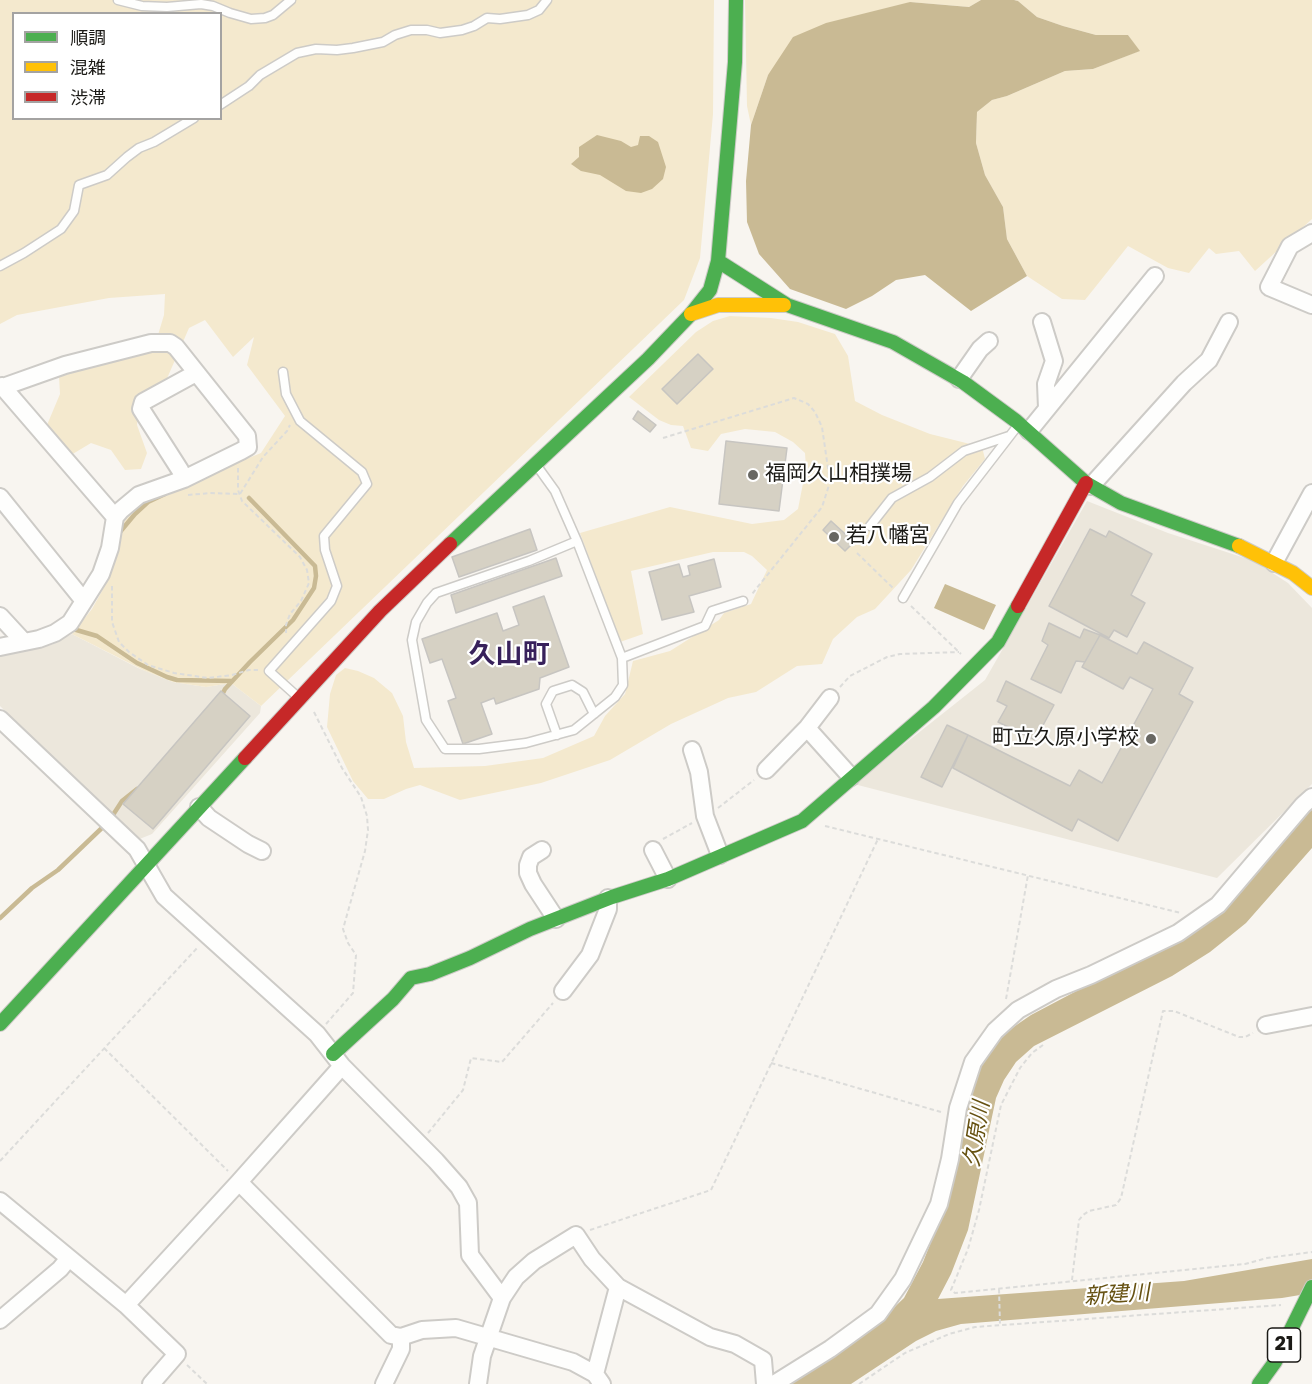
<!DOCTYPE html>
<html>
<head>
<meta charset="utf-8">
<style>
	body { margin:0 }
	#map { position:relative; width:1312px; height:1384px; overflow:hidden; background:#f8f5f0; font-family:Poppins,"Noto Sans JP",sans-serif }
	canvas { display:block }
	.legend { position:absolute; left:12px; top:12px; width:210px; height:108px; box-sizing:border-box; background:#fff; border:2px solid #a4a3a2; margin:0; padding:8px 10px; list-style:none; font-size:18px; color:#1b1a16 }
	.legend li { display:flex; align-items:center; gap:12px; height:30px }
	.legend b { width:30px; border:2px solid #a4a3a2 }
</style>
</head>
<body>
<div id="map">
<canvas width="1312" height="1384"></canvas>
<ul class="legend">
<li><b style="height:8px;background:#4caf50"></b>順調</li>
<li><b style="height:8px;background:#ffc107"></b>混雑</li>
<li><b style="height:8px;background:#c62828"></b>渋滞</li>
</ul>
</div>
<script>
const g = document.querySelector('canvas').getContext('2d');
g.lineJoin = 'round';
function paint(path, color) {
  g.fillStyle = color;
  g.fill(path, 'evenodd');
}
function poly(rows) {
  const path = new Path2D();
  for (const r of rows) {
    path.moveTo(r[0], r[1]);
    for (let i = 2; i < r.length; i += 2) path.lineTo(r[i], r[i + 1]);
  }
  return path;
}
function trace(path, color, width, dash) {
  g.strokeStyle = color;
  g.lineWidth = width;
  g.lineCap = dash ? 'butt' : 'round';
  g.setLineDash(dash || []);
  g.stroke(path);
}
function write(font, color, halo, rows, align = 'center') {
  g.font = font + ' Poppins,"Noto Sans JP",sans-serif';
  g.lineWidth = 4.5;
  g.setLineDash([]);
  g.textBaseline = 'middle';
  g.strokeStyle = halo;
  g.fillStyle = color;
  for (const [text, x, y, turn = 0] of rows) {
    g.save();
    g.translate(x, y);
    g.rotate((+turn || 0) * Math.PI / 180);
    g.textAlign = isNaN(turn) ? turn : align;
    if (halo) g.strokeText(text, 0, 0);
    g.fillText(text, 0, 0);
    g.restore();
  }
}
paint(poly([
	[1087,501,1168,533,1254,561,1288,583,1312,608,1312,784,1217,878,854,784,985,680],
	[72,634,138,668,173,682,206,687,231,683,261,706,260,713,152,834,137,840,0,706,0,652,28,650,51,645]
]), '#ece7dc');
paint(poly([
	[0,0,714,0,713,114,700,258,684,300,261,706,231,683,206,687,173,682,143,670,72,634,92,609,103,589,111,558,117,521,145,500,261,453,285,416,247,365,254,337,233,357,205,320,189,328,165,383,139,402,137,425,147,453,141,469,125,470,111,450,91,443,71,455,56,438,47,425,60,394,59,376,158,335,164,315,165,294,109,298,17,315,0,324],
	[14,14,220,14,220,118,14,118],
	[745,0,981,0,969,7,910,2,768,75,751,125,747,106],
	[1014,0,1312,0,1312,219,1255,271,1239,251,1216,254,1209,248,1189,273,1168,268,1128,246,1085,300,1062,299,1027,276,1007,239,1003,207,985,175,976,143,977,112,992,100,1007,96,1065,71,1093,69,1139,51,1128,35,1096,35,1063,26,1037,17,1018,1],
	[730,316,771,318,798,322,835,334,848,356,855,401,882,415,930,434,982,447,985,459,963,486,911,570,875,609,857,617,833,639,822,664,797,666,756,692,728,698,671,724,610,760,541,783,460,800,420,785,406,789,384,799,368,799,353,781,327,727,330,694,336,675,345,668,358,671,374,678,392,693,403,716,406,742,414,768,485,766,543,758,594,736,605,716,625,694,633,661,670,651,719,620,724,613,751,604,767,570,752,556,744,552,713,552,631,571,643,634,620,642,580,533,670,507,752,524,784,520,798,509,806,468,805,453,793,442,775,432,745,429,721,434,708,451,691,448,683,426,671,425,659,420,629,397,696,332,713,321]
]), '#f4e9ce');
paint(poly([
	[981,0,1014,0,1018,1,1037,17,1063,26,1096,35,1128,35,1140,51,1093,69,1065,71,1007,96,992,100,977,112,976,143,985,175,1003,207,1007,239,1027,276,971,311,925,275,896,280,872,296,846,309,790,289,759,254,747,222,746,181,751,125,768,75,793,37,826,23,910,2,969,7],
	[597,135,621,141,631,147,638,145,640,136,649,136,658,142,666,167,663,179,652,189,641,193,626,191,600,175,581,171,571,164,579,157,579,147],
	[945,584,996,605,984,630,934,608],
	[1312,809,1312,848,1246,923,1230,936,1210,952,1172,976,1034,1046,1016,1062,1004,1080,996,1098,968,1230,951,1274,938,1299,1184,1281,1312,1259,1312,1293,1282,1298,961,1324,936,1331,916,1341,851,1384,786,1384,881,1320,904,1298,923,1262,945,1207,971,1087,981,1066,999,1037,1031,1015,1215,918,1302,818]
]), '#c9ba94');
trace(poly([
	[120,532,135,514,148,502,165,494],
	[74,627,73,629,97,636,137,663,167,677,177,680,232,681],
	[221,697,225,689,250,662,293,620,314,588,316,576,315,566,249,498],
	[111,818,122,801,137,789],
	[0,918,32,888,58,870,105,825]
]), '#c9ba94', 4.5);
const building = poly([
	[698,354,713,369,677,404,662,389,698,354],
	[638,411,656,425,650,432,633,419,638,411],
	[726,441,787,448,779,511,719,504,726,441],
	[831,521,854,542,845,551,823,530,831,521],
	[530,529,537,550,459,577,452,557,530,529],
	[1090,529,1106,537,1109,531,1152,554,1131,595,1145,603,1127,637,1114,630,1109,638,1049,606,1090,529],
	[556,558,562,576,456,613,451,595,556,558],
	[714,559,721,587,689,596,694,612,662,620,649,572,679,564,683,577,690,575,688,566,714,559],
	[544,596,569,667,540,678,539,689,496,704,494,698,481,703,492,734,463,744,448,701,456,698,442,659,430,663,422,639,497,613,503,631,519,625,513,607,544,596],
	[1049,623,1080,638,1084,629,1100,635,1085,662,1076,661,1061,693,1031,679,1048,645,1042,641,1049,623],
	[1100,635,1137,654,1144,642,1193,668,1179,694,1193,702,1118,841,1078,819,1072,831,953,768,968,735,1070,786,1079,770,1102,783,1153,689,1130,677,1123,689,1082,667,1100,635],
	[1006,681,1054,705,1035,740,998,722,1007,706,997,701,1006,681],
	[221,691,250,716,153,829,123,804,221,691],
	[947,725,968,735,942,787,921,777,947,725]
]);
paint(building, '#d6d1c4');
trace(building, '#c7c5c1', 1.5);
const lane = poly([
	[118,0,142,6,167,7,201,4,213,6,230,13,251,19,265,18,273,15,291,0],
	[220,105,249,86,260,75,297,53,316,49,337,50,353,48,383,42,395,35,411,30,427,30,440,33,462,30,474,26,487,18,500,19,528,15,539,10,547,0],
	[0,266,24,253,61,229,74,211,79,185,107,175,127,157,139,148,154,142,194,118],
	[283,372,286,394,300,421,362,472,367,484,324,536,325,550,337,586,331,601,269,671,299,698],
	[537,466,555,491,577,541,622,658,623,685,615,697,574,730,526,743,479,749,445,749,426,720,412,640,416,622,427,603,436,593,529,561,577,541],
	[870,526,892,498,930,477,964,451,1009,436],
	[903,598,958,503,1019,424],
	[622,658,705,626,712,611,743,601],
	[557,735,546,704,553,691,572,685,583,692,594,714]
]);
const street = poly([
	[1312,233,1290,246,1269,287,1312,305],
	[1042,322,1054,361,1046,384,1047,408],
	[959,379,980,349,989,341],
	[2,386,115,517],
	[0,388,65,365,151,343,170,343,176,347,247,436,248,447,241,451,184,479,139,495,121,510,115,517,110,548,101,574,84,601],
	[1029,431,1155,276],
	[184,479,180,470,141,409,143,402,196,373],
	[1091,486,1184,383,1209,360,1229,322],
	[0,497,84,601,70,623,55,633,39,639,0,647],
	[1274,563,1312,493],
	[0,616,24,642],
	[0,719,137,849,164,896,317,1034,342,1066,436,1161,459,1187,468,1203,470,1255,502,1298],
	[807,728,851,777],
	[692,750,699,772,705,816,720,855],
	[766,770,807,728,830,698],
	[199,807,209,818,248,844,262,851],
	[542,850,531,857,528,865,528,873,533,884,556,919],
	[653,850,668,879],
	[563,991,590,955,608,909,608,898],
	[1266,1025,1312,1016],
	[239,1182,391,1335,401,1337,422,1330,456,1328,573,1362,595,1374,602,1384],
	[0,1201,126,1305,177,1354,151,1384],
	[126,1305,239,1182,342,1066],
	[0,1320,60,1269,69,1258],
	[595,1374,618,1287],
	[384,1384,401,1349,401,1337],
	[478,1384,482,1356,502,1298,516,1277,534,1261,576,1235,592,1259,618,1287,710,1337,735,1344,763,1360,765,1384],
	[774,1384,830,1349,878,1314,903,1279,939,1204,950,1159,958,1108,973,1062,995,1031,1018,1010,1056,989,1091,975,1178,933,1218,905,1303,805,1312,797]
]);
const fast = poly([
	[718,261,787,305,893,342,963,382,1016,421,1086,483,1121,503,1239,546],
	[450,544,648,359,691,314,710,290,718,261,735,62,736,0],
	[0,1024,245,758],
	[333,1054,393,999,411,978,430,974,470,958,530,929,612,897,668,879,802,821,934,707,998,642,1018,606],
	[1259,1384,1275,1362,1312,1287]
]);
const slow = poly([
	[691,314,718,305,784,305],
	[1239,546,1293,573,1312,588]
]);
const jam = poly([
	[1018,606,1086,483],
	[245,758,380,611,450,544]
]);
trace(lane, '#cdcbc7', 11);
trace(street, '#cdcbc7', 20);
trace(fast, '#cdcbc7', 16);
trace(slow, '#cdcbc7', 16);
trace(jam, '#cdcbc7', 16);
trace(poly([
	[663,438,794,398,808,404,815,412,822,427,830,482,822,507,752,594],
	[238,468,238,490,242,501,300,557,307,570,309,583,301,601,290,614,286,625,286,633],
	[188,495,210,493,240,494,263,457,287,431,290,425],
	[857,553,894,589],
	[112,586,112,622,119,642,129,652,148,665,174,673,208,678,232,675,249,670,258,670],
	[911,606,961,654],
	[840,687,850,676,887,657,900,654,959,652],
	[314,712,342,768,361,797,367,816,368,830,365,851,343,929,348,943,356,955,353,993,326,1024],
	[718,808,754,780],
	[825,826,1181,913],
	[663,839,692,823],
	[1006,999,1028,875],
	[1043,1045,1032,1053,1020,1068,1001,1105,979,1210,968,1249,951,1290,955,1293,1245,1264,1267,1258,1312,1252],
	[104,1048,228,1171],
	[771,1063,941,1112],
	[428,1133,463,1090,471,1058,502,1062,553,1003],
	[0,1161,198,947],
	[590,1230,711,1190,878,839],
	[1072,1280,1079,1220,1083,1215,1089,1211,1116,1205,1121,1198,1163,1011,1174,1011,1239,1037,1245,1037,1253,1033],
	[999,1289,1000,1325],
	[187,1365,207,1384],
	[859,1384,905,1353,949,1334,975,1327,1281,1305]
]), '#dcdcda', 2, [4.5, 3]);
trace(lane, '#fefefd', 8);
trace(street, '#fefefd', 16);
trace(fast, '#4caf50', 14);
trace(slow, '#ffc107', 14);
trace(jam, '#c62828', 14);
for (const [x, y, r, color] of [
	[753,475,6,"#686762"],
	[834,537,6,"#686762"],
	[1151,739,6,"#686762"]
]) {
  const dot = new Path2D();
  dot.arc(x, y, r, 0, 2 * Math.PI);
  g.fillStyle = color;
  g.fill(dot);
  trace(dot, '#fff', 2);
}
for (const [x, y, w] of [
	[1284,1345,33]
]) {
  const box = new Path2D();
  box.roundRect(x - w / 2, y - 17, w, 34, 4.5);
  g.fillStyle = '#fff';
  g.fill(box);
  trace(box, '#1b1a16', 1.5);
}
write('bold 20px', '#1b1a16', null, [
	["21",1284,1345]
]);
write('21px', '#1b1a16', '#fff', [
	["福岡久山相撲場",765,475],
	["若八幡宮",846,537],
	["町立久原小学校",1139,739,"right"]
], 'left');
write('italic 22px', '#665111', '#fff', [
	["久原川",978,1134,-81],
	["新建川",1117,1296,-4]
]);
write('bold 27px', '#38215b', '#fff', [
	["久山町",509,656]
]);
</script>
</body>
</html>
